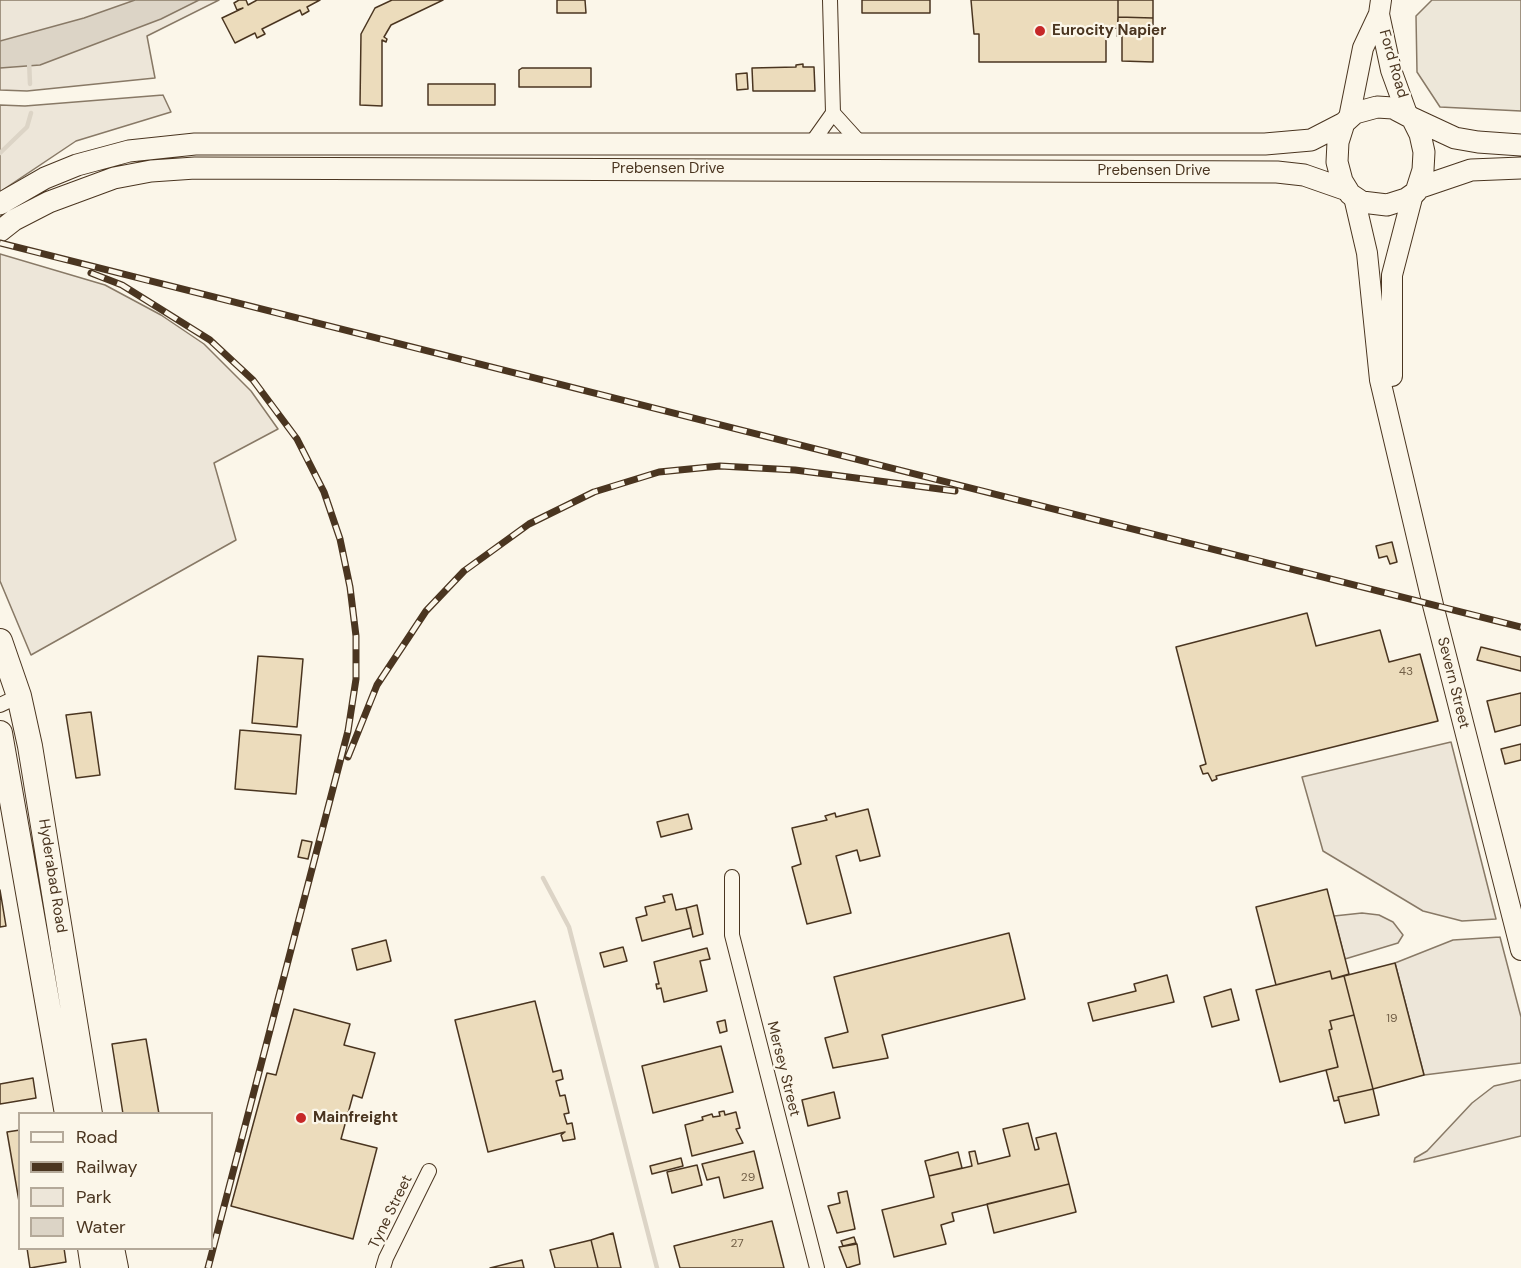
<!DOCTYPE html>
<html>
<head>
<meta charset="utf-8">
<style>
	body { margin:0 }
	#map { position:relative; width:1521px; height:1268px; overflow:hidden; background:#fbf6e9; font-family:"DM Sans",sans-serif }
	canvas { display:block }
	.legend { position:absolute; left:18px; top:1112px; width:195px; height:138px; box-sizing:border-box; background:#fbf6e9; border:2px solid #b4a999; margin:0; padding:8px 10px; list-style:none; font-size:18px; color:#4a3520 }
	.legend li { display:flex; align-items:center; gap:12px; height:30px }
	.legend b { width:30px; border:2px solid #b4a999 }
</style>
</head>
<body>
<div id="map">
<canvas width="1521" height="1268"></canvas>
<ul class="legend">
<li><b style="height:8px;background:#fbf6e9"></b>Road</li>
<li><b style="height:8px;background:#4a3520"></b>Railway</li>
<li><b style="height:16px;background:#ede6d9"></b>Park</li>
<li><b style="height:16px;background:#dcd4c6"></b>Water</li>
</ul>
</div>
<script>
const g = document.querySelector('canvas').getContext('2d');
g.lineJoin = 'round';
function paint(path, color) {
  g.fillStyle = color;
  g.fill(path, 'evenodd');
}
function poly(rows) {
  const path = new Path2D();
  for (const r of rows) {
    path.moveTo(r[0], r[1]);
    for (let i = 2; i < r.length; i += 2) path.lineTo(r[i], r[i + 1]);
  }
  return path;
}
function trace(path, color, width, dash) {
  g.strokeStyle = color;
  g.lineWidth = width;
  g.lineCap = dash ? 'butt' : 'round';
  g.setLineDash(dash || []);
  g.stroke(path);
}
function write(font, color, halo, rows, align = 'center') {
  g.font = font + ' "DM Sans",sans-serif';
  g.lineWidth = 4.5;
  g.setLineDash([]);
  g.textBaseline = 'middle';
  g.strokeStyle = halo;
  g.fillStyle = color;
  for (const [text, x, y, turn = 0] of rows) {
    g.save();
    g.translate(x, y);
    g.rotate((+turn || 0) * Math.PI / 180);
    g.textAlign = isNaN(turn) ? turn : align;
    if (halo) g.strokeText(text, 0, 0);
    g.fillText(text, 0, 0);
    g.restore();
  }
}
const green = poly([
	[0,0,219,0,147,36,155,78,27,91,0,90,0,0],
	[163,95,171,112,76,141,0,192,0,105,25,106,163,95],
	[0,254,105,285,161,315,204,344,251,391,278,429,214,463,236,540,31,655,0,581,0,254],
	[1451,742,1496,919,1462,921,1423,911,1323,851,1302,777,1451,742],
	[1362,913,1379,915,1393,922,1403,935,1398,943,1345,959,1334,916,1362,913],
	[1500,937,1521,1017,1521,1063,1424,1075,1395,963,1453,940,1500,937],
	[1521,1080,1521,1136,1414,1162,1415,1158,1427,1151,1472,1103,1494,1086,1521,1080]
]);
paint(green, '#ede6d9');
trace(green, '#887966', 1.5);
const parking = poly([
	[1432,0,1521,0,1521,111,1440,107,1417,72,1416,16,1432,0]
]);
paint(parking, '#ede7d9');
trace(parking, '#887966', 1.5);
const water = poly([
	[135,0,199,0,161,19,40,65,0,68,0,41,84,18,135,0]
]);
paint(water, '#dcd4c6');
trace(water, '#887966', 1.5);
trace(poly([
	[29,60,30,84],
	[0,153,27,127,31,113],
	[543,878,569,927,657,1268]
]), '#dcd4c6', 4.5);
const building = poly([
	[239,0,246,0,248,5,257,0,320,0,307,7,309,11,302,15,300,10,262,29,265,34,257,38,255,33,235,43,222,18,243,8,237,10,234,3,239,0],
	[392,0,443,0,391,25,384,37,387,39,386,42,382,40,382,106,360,105,361,34,375,8,392,0],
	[557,0,585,0,586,13,557,13,557,0],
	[862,0,930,0,930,13,862,13,862,0],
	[971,0,1118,0,1118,28,1106,29,1106,62,979,62,979,34,974,34,971,0],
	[1118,0,1153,0,1153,18,1118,17,1118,0],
	[1118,17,1153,18,1153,62,1122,61,1122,36,1117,36,1118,17],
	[803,64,803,67,814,67,815,91,753,91,752,68,796,67,796,65,803,64],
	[522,68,591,68,591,87,519,87,519,70,522,68],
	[747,73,748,89,737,90,736,74,747,73],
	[428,84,495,84,495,105,428,105,428,84],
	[1392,542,1397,562,1390,564,1387,556,1379,558,1376,546,1392,542],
	[1307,613,1316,646,1380,630,1389,662,1420,654,1438,721,1216,776,1217,779,1212,781,1208,773,1203,774,1200,766,1206,764,1176,647,1307,613],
	[1481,647,1521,657,1521,671,1477,660,1481,647],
	[258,656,303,659,297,727,252,723,258,656],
	[1521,693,1521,725,1495,732,1487,701,1521,693],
	[91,712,100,775,76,778,66,715,91,712],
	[240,730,301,735,296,794,235,789,240,730],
	[1521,744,1521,760,1505,764,1501,749,1521,744],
	[868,809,880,856,860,861,857,850,836,856,851,913,807,924,792,867,801,864,792,828,827,820,825,816,835,813,836,817,868,809],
	[688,814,692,829,661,837,657,822,688,814],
	[302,840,312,842,308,859,298,857,302,840],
	[1327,889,1349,974,1332,979,1330,971,1276,985,1256,907,1327,889],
	[0,890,6,926,0,927,0,890],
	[672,894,676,910,686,908,691,928,642,941,636,918,647,915,645,907,665,902,663,896,672,894],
	[697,905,703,934,693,937,686,908,697,905],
	[1009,933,1025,999,882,1035,888,1058,833,1068,825,1038,848,1032,834,977,1009,933],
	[386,940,391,961,357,970,352,949,386,940],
	[623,947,627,961,604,967,600,953,623,947],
	[707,948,710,959,700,961,707,991,664,1002,661,988,657,989,656,984,659,984,654,962,707,948],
	[1395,963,1424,1075,1373,1089,1344,976,1395,963],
	[1330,971,1332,979,1344,976,1354,1015,1330,1021,1332,1029,1329,1030,1338,1067,1280,1082,1256,990,1330,971],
	[1167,975,1174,1002,1093,1021,1088,1003,1136,991,1134,984,1167,975],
	[1231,989,1239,1020,1212,1027,1204,997,1231,989],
	[535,1001,553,1072,561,1070,563,1079,556,1081,560,1096,565,1095,569,1113,564,1114,567,1124,572,1123,575,1139,563,1141,561,1135,565,1132,488,1152,455,1020,535,1001],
	[294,1009,350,1024,344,1045,375,1053,362,1098,353,1095,341,1139,377,1148,353,1239,231,1206,267,1073,276,1075,294,1009],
	[1354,1015,1373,1089,1338,1097,1339,1100,1334,1101,1326,1070,1338,1067,1329,1030,1332,1029,1330,1021,1354,1015],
	[725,1020,727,1031,720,1033,717,1022,725,1020],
	[146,1039,159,1114,123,1114,112,1044,146,1039],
	[721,1046,733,1092,653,1113,642,1066,721,1046],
	[33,1078,36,1098,0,1104,0,1084,33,1078],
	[1373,1089,1379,1115,1345,1123,1338,1097,1373,1089],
	[834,1092,840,1118,808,1126,802,1100,834,1092],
	[724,1111,725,1115,736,1112,740,1128,736,1129,743,1143,692,1156,685,1125,703,1120,702,1117,712,1114,713,1117,720,1116,719,1112,724,1111],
	[1028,1123,1035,1150,1039,1149,1036,1138,1056,1133,1069,1184,952,1213,954,1221,941,1225,946,1244,894,1257,882,1210,934,1197,929,1176,972,1166,969,1152,975,1151,978,1164,1010,1156,1003,1129,1028,1123],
	[20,1130,20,1207,7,1132,20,1130],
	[754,1151,763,1188,724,1198,719,1177,707,1180,702,1164,754,1151],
	[958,1152,962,1168,929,1176,925,1161,958,1152],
	[681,1158,683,1166,652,1174,650,1166,681,1158],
	[697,1165,702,1185,672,1193,667,1172,697,1165],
	[1069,1184,1076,1212,994,1233,987,1204,1069,1184],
	[847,1191,855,1229,837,1233,828,1206,840,1203,838,1193,847,1191],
	[772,1221,784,1268,680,1268,674,1246,772,1221],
	[613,1233,621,1268,598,1268,591,1240,613,1233],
	[854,1237,856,1243,843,1246,841,1241,854,1237],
	[591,1240,598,1268,555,1268,550,1250,591,1240],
	[857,1244,860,1264,847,1268,839,1247,857,1244],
	[27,1248,64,1248,66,1262,30,1268,27,1248],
	[522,1260,524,1268,490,1268,522,1260]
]);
paint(building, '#ecdcbc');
trace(building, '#4a3520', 1.5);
const street = poly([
	[833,113,861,144],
	[811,144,833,113,830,0],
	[0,705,19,696],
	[732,877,732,935,817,1268],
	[383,1268,386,1258,429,1171]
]);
const secondary = poly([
	[1379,14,1391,70,1407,114],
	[1349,118,1363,48,1379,14,1381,0],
	[1354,197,1367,253,1380,380,1433,605,1521,950],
	[1392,376,1392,275,1413,194]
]);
const primary = poly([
	[1377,107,1393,108,1412,118,1420,134,1424,152,1423,170,1416,192,1406,199,1387,205,1362,202,1350,194,1342,181,1337,162,1338,142,1344,123,1355,113,1377,107],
	[1412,118,1455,138,1478,142,1521,145],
	[1418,188,1471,170,1521,168],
	[0,204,45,178,77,165,129,151,195,144,1265,144,1311,140,1344,123],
	[0,231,14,220,49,202,114,178,151,171,195,168,1277,172,1304,175,1347,190]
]);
const highway = poly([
	[0,641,19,696,30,746,90,1114],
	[0,733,67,1114],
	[90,1248,93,1268],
	[112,1248,116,1268]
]);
trace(street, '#4a3520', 16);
trace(secondary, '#4a3520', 22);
trace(primary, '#4a3520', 23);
trace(highway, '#4a3520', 26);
trace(street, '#fbf6e9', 14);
trace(secondary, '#fbf6e9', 20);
trace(primary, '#fbf6e9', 21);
trace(highway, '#fbf6e9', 24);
const rail = poly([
	[0,243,1521,627],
	[91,273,122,285,210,340,253,380,297,439,324,492,340,539,350,587,356,636,356,679,348,731,208,1268],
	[348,757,377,685,426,611,464,571,529,524,594,492,659,472,720,466,795,470,955,491]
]);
trace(rail, '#4a3520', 7);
trace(rail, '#fbf6e9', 4.5, [14]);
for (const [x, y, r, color] of [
	[1040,31,6,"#c62828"],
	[301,1118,6,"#c62828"]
]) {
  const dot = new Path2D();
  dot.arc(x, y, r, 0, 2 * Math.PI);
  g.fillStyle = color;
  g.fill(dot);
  trace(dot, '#fbf6e9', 2);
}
write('12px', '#725f47', null, [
	["43",1406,672],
	["19",1392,1019],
	["29",748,1178],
	["27",737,1244]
]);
write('bold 15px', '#4a3520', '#fbf6e9', [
	["Eurocity Napier",1052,31],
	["Mainfreight",313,1118]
], 'left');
write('15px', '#4a3520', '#fbf6e9', [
	["Ford Road",1393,64,74],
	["Prebensen Drive",668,169],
	["Prebensen Drive",1154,171],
	["Severn Street",1453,683,76],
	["Hyderabad Road",52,876,81],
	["Mersey Street",783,1069,76],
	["Tyne Street",391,1212,-64]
]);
</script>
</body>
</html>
